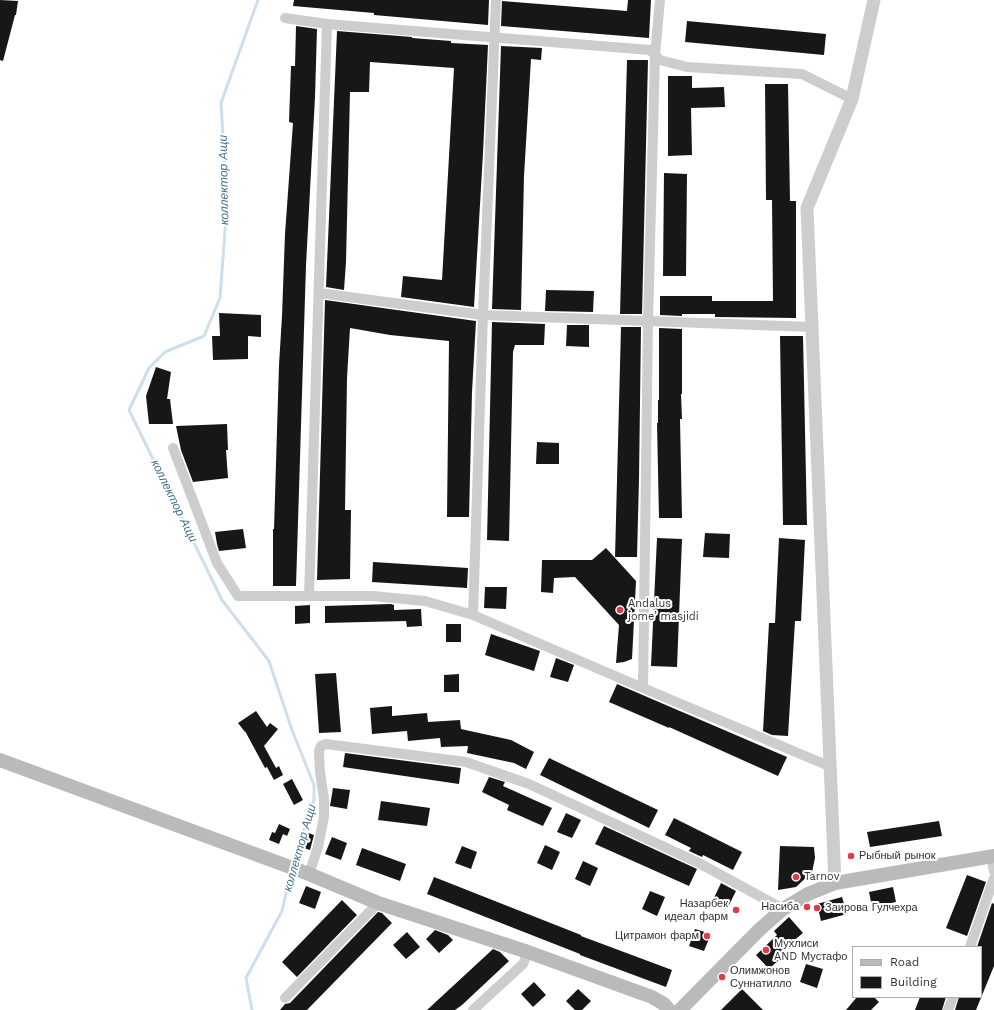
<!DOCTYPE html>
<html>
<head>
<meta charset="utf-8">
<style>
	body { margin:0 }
	#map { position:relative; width:994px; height:1010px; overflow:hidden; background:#fff; font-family:"Work Sans",sans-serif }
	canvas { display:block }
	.legend { position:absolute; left:852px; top:946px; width:130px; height:52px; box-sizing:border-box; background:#fff; border:1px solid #acacac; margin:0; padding:5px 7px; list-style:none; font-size:12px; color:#303030 }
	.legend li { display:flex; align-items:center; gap:8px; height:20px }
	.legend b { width:20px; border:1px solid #acacac }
</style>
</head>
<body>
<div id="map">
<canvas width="994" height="1010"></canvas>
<ul class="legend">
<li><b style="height:5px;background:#bababa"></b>Road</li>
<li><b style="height:11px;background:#171717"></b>Building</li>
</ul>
</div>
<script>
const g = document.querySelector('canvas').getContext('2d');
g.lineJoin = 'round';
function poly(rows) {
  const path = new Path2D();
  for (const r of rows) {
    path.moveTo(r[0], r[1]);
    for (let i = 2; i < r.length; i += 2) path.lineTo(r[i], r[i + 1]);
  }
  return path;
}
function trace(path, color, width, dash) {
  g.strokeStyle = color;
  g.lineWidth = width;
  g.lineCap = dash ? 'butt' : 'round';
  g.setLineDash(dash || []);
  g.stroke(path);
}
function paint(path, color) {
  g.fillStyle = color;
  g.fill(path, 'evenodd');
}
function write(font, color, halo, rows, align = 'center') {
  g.font = font + ' "Work Sans",sans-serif';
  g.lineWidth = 4;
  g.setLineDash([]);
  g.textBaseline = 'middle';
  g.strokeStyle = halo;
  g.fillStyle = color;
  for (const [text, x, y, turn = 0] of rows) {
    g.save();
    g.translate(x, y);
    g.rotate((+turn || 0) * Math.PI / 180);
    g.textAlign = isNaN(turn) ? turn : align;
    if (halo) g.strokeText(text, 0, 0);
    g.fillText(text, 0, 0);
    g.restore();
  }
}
trace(poly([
	[258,0,221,103,227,204,220,298,204,336,165,352,149,368,129,410,222,600,269,661,292,730,314,785,314,800,293,863],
	[252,1010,246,978,282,911,291,871]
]), '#ccdfeb', 3);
paint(poly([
	[0,0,18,1,16,15,15,15,3,61,0,60],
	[294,0,489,0,488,25,374,15,374,13,293,6],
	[628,0,651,0,649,38,501,26,502,1,627,11],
	[687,21,826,34,824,55,685,42],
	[296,26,317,29,315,97,306,265,296,586,273,586,273,529,274,529,279,365,282,316,285,234,293,123,289,122,291,66,295,66],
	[337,31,412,37,412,38,451,41,451,43,488,45,483,153,474,307,401,297,403,276,442,280,454,68,370,62,369,92,350,92,346,262,344,290,326,287],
	[501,46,542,48,541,60,531,59,524,176,521,310,492,309],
	[627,60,648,60,642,314,620,314],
	[668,76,692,76,692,88,724,87,725,107,691,108,692,155,668,156],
	[765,84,788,84,790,201,796,201,796,318,715,317,715,314,682,314,682,316,660,315,660,296,712,296,712,301,773,301,772,200,766,200],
	[664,173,687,174,686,276,663,276],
	[546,290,594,291,593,312,545,311],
	[325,300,476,321,472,392,469,517,447,517,449,341,390,335,350,328,347,378,345,510,351,510,350,579,317,580],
	[219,313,261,315,261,337,248,336,248,359,213,360,212,336,220,336],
	[492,322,545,324,544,345,515,345,513,352,509,541,487,540],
	[567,325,589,325,589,347,566,346],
	[621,327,641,327,639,479,637,557,615,557],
	[659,328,682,329,682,394,681,394,682,419,680,419,682,518,659,518,657,423,658,423,658,400,659,400],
	[780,336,803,336,807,525,783,525],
	[156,367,171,372,167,399,170,399,173,424,149,424,146,396],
	[227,424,228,450,226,450,228,478,193,482,181,450,176,426],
	[537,442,559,443,559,464,536,464],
	[243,529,246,548,219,551,217,544,215,532],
	[705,533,730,534,729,558,703,557],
	[657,538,682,539,677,667,651,666],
	[779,538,805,540,801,621,795,621,788,736,772,735,763,731,769,623,775,623],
	[606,548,636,581,632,659,624,662,616,663,619,625,575,577,554,578,553,593,541,592,542,560,592,560],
	[373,562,468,568,467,588,372,582],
	[485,587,507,587,506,609,484,608],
	[391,604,394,605,394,610,421,609,422,626,407,627,406,621,325,623,325,606],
	[310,605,310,623,295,624,295,606],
	[446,624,461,624,461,642,446,642],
	[491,634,540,651,534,671,485,655],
	[556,658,574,665,568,682,550,677],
	[336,673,341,732,319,733,315,674],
	[459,674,459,692,444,692,444,675],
	[617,684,787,757,778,776,669,727,669,728,609,702],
	[392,706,392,716,427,713,428,722,460,720,461,729,511,740,534,752,526,769,514,763,467,753,468,746,441,747,440,738,408,741,407,731,372,734,370,708],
	[256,711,267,727,270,723,278,729,264,746,276,768,279,766,283,775,274,780,267,767,265,768,245,731,245,732,238,723],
	[345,753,461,768,459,784,343,767],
	[549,758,658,810,649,828,540,775],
	[489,777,505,782,503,786,552,808,543,826,507,810,509,805,482,792],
	[292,779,303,800,294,805,283,784],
	[333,788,350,790,347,809,330,806],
	[381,801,430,808,427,826,378,820],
	[566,813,581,820,572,838,557,832],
	[674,818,742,852,733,870,703,855,702,857,689,851,691,848,665,835],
	[939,821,942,836,870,847,867,832],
	[279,824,290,829,287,836,283,834,279,844,269,840,272,832,275,833],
	[604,826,697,869,689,886,595,844],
	[305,832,314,835,310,850,300,847],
	[332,837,347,843,341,860,325,854],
	[545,845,560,852,552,870,537,863],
	[462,846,477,852,471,869,455,863],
	[780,846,814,847,815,858,812,872,796,887,778,890],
	[362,848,406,864,400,881,356,865],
	[583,861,598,868,590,886,575,879],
	[967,875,986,882,967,936,946,928],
	[434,877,581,935,581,936,672,970,666,987,580,955,580,954,427,894],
	[721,883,736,891,728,907,713,900],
	[306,886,321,892,315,909,299,903],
	[893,887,896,902,872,907,869,892],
	[650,891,665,897,657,916,642,909],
	[842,897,847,914,821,921,817,904],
	[342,900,357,915,297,977,282,962],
	[992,903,994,904,994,966,976,1010,955,1010,959,997,981,997,981,947,977,947],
	[378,912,382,913,392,923,307,1010,280,1010,285,1004,290,1003],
	[789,917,803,933,780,952,783,956,769,969,756,955,777,935,774,931],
	[695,929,711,934,704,951,689,946],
	[435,930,448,935,453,940,439,953,426,939],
	[407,932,420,947,406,959,393,945],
	[493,949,500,952,509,961,462,1005,455,1010,427,1010],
	[806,964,823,969,817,988,800,982],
	[534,982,546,995,533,1007,521,994],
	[578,989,591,1001,582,1010,575,1010,566,1001],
	[742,989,763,1010,721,1010],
	[857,997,874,997,879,1002,871,1010,846,1010],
	[920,997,946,997,942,1010,915,1010]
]), '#171717');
trace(poly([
	[285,18,327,24,650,50,660,60,687,67,802,74,852,99],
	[319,293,483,315,812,327],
	[173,448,217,563,238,596,373,596,425,601,473,615,643,688,829,766],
	[309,596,327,24],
	[473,615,483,315,496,0],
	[643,688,648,321,655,55,660,0],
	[991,857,994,871],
	[309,874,318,847,324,817,324,799,320,772,319,751,321,746,326,744,466,762,529,784,699,863,783,909],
	[970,947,994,878],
	[285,998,378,903],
	[473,1010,523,964,528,952],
	[948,1010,953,997]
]), '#cdcdcd', 10);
trace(poly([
	[835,883,807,208,852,99,874,0]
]), '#cdcdcd', 13);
trace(poly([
	[0,760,309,874,378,903,528,952,652,997,664,1004,669,1010],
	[680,1010,759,930,783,909,808,894,835,883,994,856]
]), '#bababa', 14);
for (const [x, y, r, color] of [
	[620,610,4,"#df3b48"],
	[851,856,4,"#df3b48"],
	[796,877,4,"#df3b48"],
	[807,907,4,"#df3b48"],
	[817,908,4,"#df3b48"],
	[736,910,4,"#df3b48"],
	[707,936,4,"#df3b48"],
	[766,950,4,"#df3b48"],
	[722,977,4,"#df3b48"]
]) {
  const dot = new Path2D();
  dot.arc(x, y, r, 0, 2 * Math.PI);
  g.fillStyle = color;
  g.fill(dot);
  trace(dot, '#fff', 1.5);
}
write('11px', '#303030', '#fff', [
	["Andalus",628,604],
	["jome’ masjidi",628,617],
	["Рыбный рынок",859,856],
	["Tarnov",804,877],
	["Назарбек",728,904,"right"],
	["идеал фарм",728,917,"right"],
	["Насиба",799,907,"right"],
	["Заирова Гулчехра",825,908],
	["Цитрамон фарм",699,936,"right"],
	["Мухлиси",774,944],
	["AND Мустафо",774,957],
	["Олимжонов",730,971],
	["Суннатилло",730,984]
], 'left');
write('italic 12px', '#417190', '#fff', [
	["коллектор Ащи",224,180,-91],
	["коллектор Ащи",174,501,64],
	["коллектор Ащи",300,848,-74]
]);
</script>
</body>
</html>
